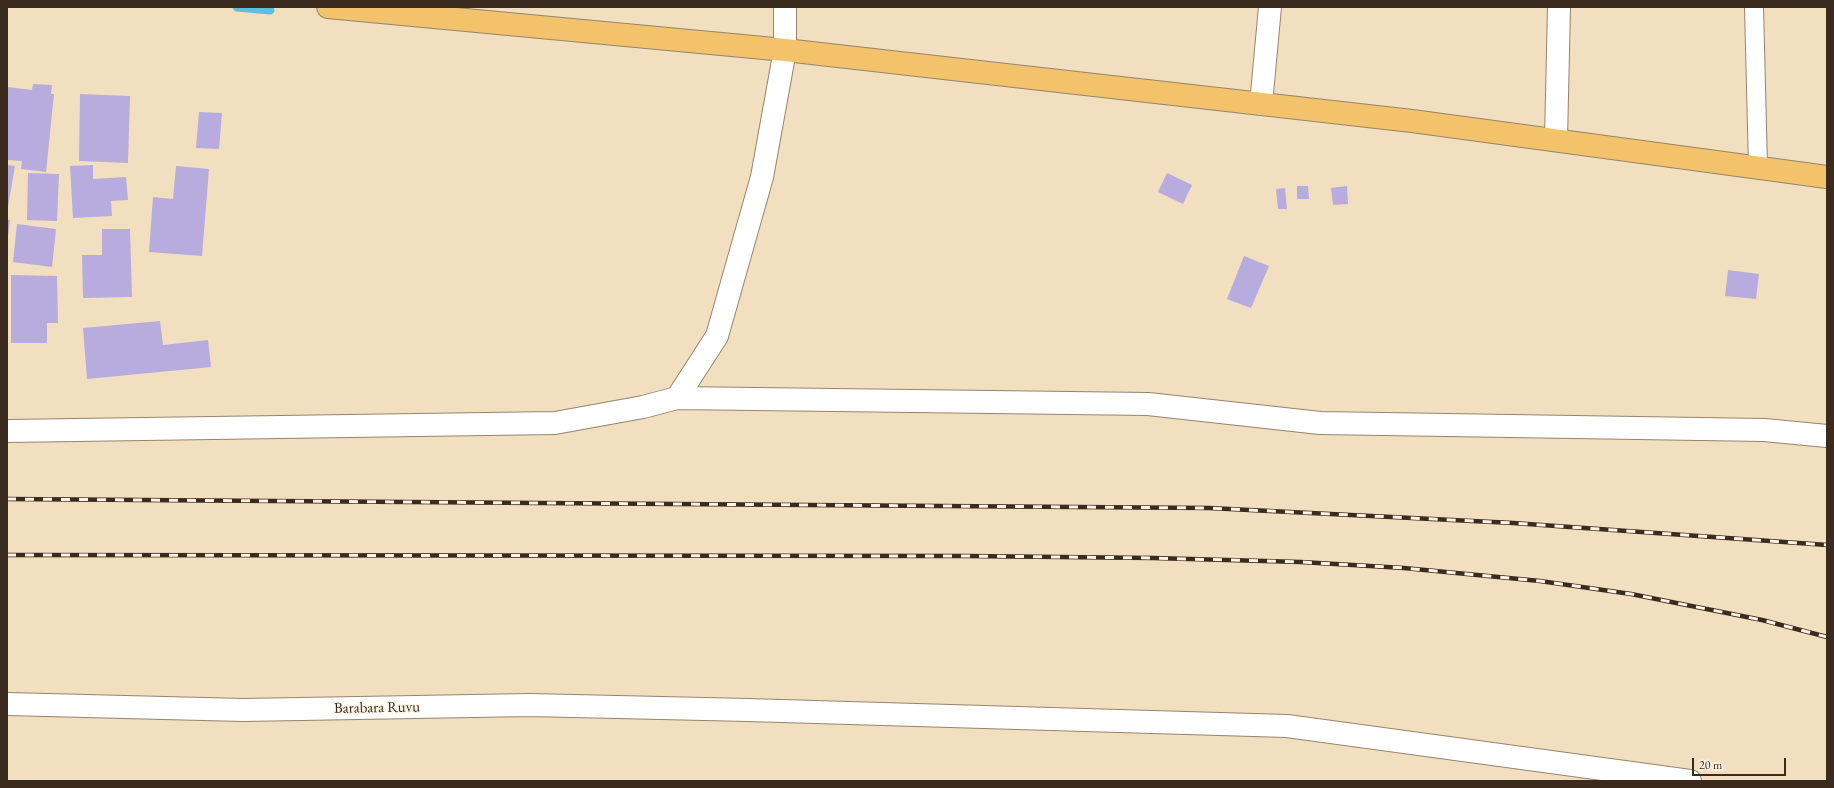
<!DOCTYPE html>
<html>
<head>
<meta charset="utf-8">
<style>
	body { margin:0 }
	#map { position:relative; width:1834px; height:788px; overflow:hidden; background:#f2dfbf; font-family:"EB Garamond",serif }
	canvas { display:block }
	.frame { position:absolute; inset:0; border:8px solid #3b2a1e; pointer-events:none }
	.scale { position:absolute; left:1692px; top:758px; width:94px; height:18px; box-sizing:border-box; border:2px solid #3b2a1e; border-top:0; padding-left:5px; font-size:12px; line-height:14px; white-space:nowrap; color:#3b2a1e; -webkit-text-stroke:3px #fcf5e5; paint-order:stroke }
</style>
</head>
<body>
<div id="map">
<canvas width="1834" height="788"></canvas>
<div class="frame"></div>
<div class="scale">20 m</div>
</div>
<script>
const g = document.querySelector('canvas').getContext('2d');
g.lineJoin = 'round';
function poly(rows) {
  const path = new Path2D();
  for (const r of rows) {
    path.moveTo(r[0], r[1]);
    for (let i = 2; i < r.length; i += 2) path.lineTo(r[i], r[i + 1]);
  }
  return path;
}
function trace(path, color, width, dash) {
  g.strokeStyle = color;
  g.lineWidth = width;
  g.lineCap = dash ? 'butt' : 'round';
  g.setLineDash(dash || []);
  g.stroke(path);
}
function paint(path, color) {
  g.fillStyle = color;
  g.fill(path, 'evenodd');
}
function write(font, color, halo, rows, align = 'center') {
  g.font = font + ' "EB Garamond",serif';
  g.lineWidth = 3;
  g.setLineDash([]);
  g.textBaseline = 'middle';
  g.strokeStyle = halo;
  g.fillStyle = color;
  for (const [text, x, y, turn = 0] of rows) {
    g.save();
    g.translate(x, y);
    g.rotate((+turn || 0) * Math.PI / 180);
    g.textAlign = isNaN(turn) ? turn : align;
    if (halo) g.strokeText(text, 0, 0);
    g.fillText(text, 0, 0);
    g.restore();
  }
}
trace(poly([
	[237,7,270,10]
]), '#5ebedc', 9);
paint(poly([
	[33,84,52,85,51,94,54,94,46,172,21,169,22,161,7,160,7,87,32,90],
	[80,94,130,96,128,163,79,161],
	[199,112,222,113,219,149,196,148],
	[7,165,15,166,8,207,7,207],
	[93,165,93,179,126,177,128,200,111,201,112,216,73,218,70,166],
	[176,166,209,169,202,256,149,252,153,197,173,199],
	[28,173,59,174,57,221,27,220],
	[1167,173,1192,185,1183,204,1158,192],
	[1297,186,1308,186,1309,199,1297,199],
	[1347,186,1348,204,1333,205,1331,188],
	[1285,188,1287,209,1278,209,1276,189],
	[7,220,10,220,8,237,7,237],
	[17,224,56,229,52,267,13,262],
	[102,229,130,229,132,297,83,298,82,255,102,255],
	[1244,256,1269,266,1251,308,1227,299],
	[1728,270,1759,274,1756,299,1725,296],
	[11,275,57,276,58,323,47,323,47,343,11,343],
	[160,321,163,345,208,340,211,367,87,379,83,328]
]), '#b8abdd');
const service = poly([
	[1754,7,1758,167]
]);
const minor = poly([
	[785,7,785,50],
	[1261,104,1270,7],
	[1556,140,1559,7],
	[7,431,555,423,643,407,677,398,1148,404,1320,423,1764,430,1827,436],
	[7,704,243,710,530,705,748,710]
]);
const tertiary = poly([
	[677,398,717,336,762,177,785,50],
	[748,710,1287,726,1690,781]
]);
const primary = poly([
	[328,7,785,50,1412,121,1827,177]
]);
trace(service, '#96846e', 20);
trace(minor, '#96846e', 24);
trace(tertiary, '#96846e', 24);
trace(primary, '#96846e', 24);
trace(service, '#fff', 18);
trace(minor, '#fff', 22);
trace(tertiary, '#fff', 22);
trace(primary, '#f2c36a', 22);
const rail = poly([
	[7,499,1209,508,1513,523,1827,545],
	[7,555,966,556,1153,558,1301,562,1404,568,1540,581,1631,594,1762,620,1827,637]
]);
trace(rail, '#3b2a1e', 4.5);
trace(rail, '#fcf5e5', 3, [9]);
write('15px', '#3b2a1e', '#fcf5e5', [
	["Barabara Ruvu",377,708,-1]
]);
</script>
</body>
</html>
